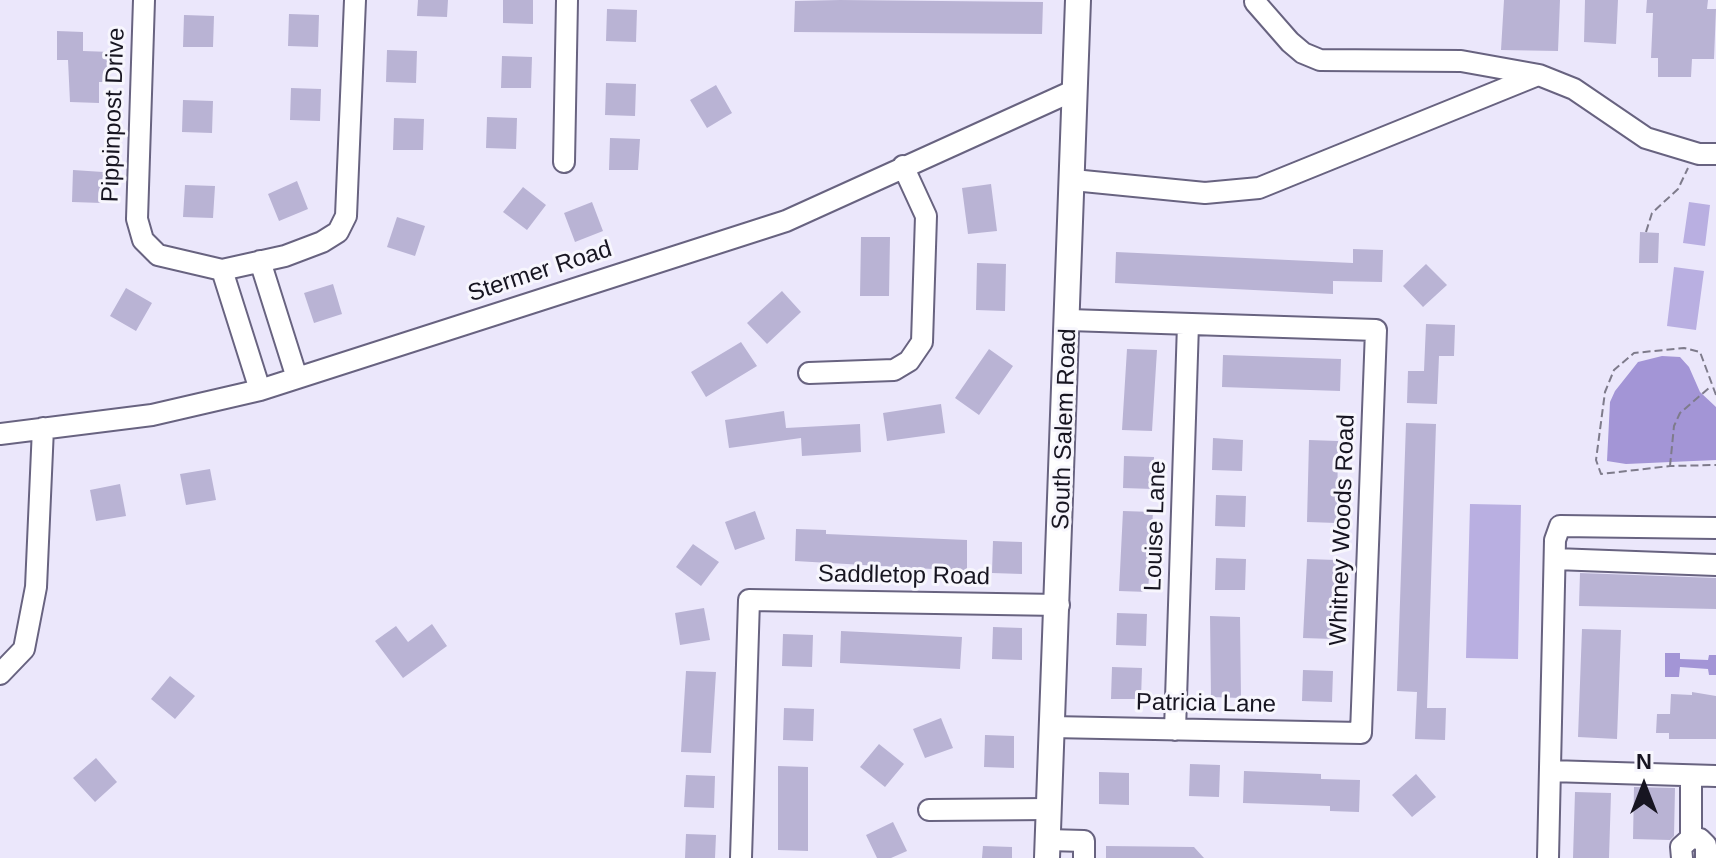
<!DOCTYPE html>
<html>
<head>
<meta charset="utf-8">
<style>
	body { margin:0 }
	#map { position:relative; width:1716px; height:858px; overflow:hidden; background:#ebe7fb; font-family:Helvetica,sans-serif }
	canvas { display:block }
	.north { position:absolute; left:1604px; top:746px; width:80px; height:80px; -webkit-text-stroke:6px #f7f6fd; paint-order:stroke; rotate:0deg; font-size:22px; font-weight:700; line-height:32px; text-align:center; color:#171521 }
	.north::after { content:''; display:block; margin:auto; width:28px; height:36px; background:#171521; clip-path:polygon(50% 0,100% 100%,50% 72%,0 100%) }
</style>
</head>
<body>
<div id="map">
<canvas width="1716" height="858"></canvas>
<div class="north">N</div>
</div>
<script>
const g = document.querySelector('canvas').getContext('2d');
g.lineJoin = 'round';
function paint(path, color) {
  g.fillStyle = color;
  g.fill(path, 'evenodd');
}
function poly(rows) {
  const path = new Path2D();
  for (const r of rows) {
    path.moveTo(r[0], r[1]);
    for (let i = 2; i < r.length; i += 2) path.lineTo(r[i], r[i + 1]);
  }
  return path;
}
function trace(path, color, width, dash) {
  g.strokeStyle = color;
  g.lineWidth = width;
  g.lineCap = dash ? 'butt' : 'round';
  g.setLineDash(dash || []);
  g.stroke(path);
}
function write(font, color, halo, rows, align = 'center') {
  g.font = font + ' Helvetica,sans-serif';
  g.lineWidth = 6;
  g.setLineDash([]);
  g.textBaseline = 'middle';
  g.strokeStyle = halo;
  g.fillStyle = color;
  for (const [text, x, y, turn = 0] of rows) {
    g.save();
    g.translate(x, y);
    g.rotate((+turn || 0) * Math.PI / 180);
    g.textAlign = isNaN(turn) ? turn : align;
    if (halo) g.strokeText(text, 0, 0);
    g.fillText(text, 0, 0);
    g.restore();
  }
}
paint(poly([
	[1689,202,1710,205,1705,246,1683,243],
	[1674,267,1704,271,1696,330,1667,326],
	[1470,504,1521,505,1518,659,1466,658]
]), '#b9afe1');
paint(poly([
	[1662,356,1680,357,1689,367,1700,392,1716,407,1716,460,1626,464,1607,461,1610,402,1615,391,1638,362],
	[1665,653,1680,653,1680,659,1708,660,1709,655,1716,655,1716,675,1709,675,1708,669,1680,667,1679,677,1665,677]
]), '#a395d6');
paint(poly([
	[418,0,448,0,447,17,417,16],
	[503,0,533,0,533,24,503,23],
	[840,0,1043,2,1042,34,794,32,795,1],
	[1504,0,1560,0,1558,51,1501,50],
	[1585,0,1618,0,1616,44,1584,42],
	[1647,0,1708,0,1707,9,1716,9,1714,59,1692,59,1691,77,1658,77,1658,58,1651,58,1653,13,1646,13],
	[607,9,637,10,636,42,606,41],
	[289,14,319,15,318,47,288,46],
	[184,15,214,16,213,47,183,47],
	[57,31,83,32,83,51,111,52,110,82,99,82,99,103,70,102,68,60,57,60],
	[387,50,417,51,416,83,386,82],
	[502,56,532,57,531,88,501,88],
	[606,83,636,84,635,116,605,115],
	[716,85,732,113,707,128,690,100],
	[291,88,321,89,320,121,290,120],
	[183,100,213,101,212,133,182,132],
	[487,117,517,118,516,149,486,148],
	[394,118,424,119,423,150,393,150],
	[610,138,640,139,638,170,609,170],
	[73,170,103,172,102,203,72,202],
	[297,181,308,209,279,221,268,194],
	[991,184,997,231,968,234,962,188],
	[185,185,215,186,213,218,183,217],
	[523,187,546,205,527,230,503,212],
	[592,202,603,231,575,242,564,213],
	[397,217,425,226,415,256,387,247],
	[1640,232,1659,233,1658,263,1639,263],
	[861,237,890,237,889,296,860,296],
	[1353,249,1383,250,1382,282,1333,281,1333,294,1115,283,1116,252,1353,263],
	[977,263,1006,264,1005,311,976,310],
	[1426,264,1447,285,1423,307,1403,286],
	[333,284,342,314,314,323,304,293],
	[126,288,152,303,136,331,110,316],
	[782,291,801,312,767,344,747,323],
	[1426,324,1455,325,1454,356,1439,356,1437,404,1407,403,1408,371,1424,371],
	[741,342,757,366,706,397,691,372],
	[989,349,1013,366,979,415,955,398],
	[1127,349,1157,350,1152,431,1122,430],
	[1223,355,1341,359,1340,391,1222,387],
	[941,404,945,433,887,441,883,413],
	[784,411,786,428,860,424,861,452,802,456,801,438,729,448,725,420],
	[1406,423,1436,424,1427,708,1446,708,1445,740,1415,739,1417,692,1397,691],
	[1213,438,1243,440,1242,471,1212,470],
	[1309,440,1338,441,1337,523,1307,522],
	[1124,456,1154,457,1153,489,1123,488],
	[210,469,216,500,186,505,180,474],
	[120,484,126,516,96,521,90,490],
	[1216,495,1246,496,1245,527,1215,526],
	[755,511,765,539,735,550,725,522],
	[1123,511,1153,512,1148,592,1119,591],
	[796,529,826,530,826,534,967,540,967,571,795,561],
	[993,541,1022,542,1022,574,992,573],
	[693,544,719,562,701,586,676,567],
	[1216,558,1246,559,1245,590,1215,590],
	[1307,559,1336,560,1333,639,1303,638],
	[1580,573,1716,578,1716,609,1579,606],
	[704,608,710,640,680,645,675,613],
	[1117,613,1147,614,1146,646,1116,645],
	[1210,616,1240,617,1241,698,1211,697],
	[432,624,447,646,403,678,375,641,396,626,408,642],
	[993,627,1022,628,1022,660,992,659],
	[1582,629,1621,630,1617,739,1578,737],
	[841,631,962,637,960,669,840,663],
	[783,634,813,635,812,667,782,666],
	[1112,667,1142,668,1141,699,1111,699],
	[1303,670,1333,671,1332,702,1302,701],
	[686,671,716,672,711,753,681,752],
	[170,676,195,696,175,719,151,699],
	[1692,692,1716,696,1716,739,1669,739,1669,733,1656,733,1657,714,1670,714,1671,694,1692,695],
	[784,708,814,709,813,741,783,740],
	[941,718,953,748,925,758,913,729],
	[985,735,1014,736,1014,768,984,767],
	[879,744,904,764,885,787,860,767],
	[96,758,117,782,95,802,73,778],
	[1190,764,1220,765,1219,797,1189,796],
	[778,766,808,767,808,851,778,850],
	[1244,771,1321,774,1321,779,1360,780,1359,812,1330,811,1330,806,1243,803],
	[1099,772,1129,773,1129,805,1099,804],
	[1416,774,1436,797,1412,817,1392,795],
	[686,775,715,776,714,808,684,807],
	[1634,787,1675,788,1674,836,1670,840,1633,839],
	[1575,792,1611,793,1609,858,1573,858],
	[893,822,907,851,891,858,877,858,866,835],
	[686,834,716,835,715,858,685,858],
	[983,846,1012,847,1012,858,982,858],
	[1106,846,1194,847,1204,858,1106,858]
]), '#b9b3d4');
const minor = poly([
	[144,0,137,219,143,240,158,255,222,270,285,256,322,242,338,232,346,216,355,0],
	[1255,2,1290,42,1303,53,1320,60,1461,61,1539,75,1574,89,1646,138,1699,154,1716,154],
	[564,162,567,0],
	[1073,180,1205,193,1259,188,1538,75],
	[260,261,297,378],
	[222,270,260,390],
	[809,373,894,370,909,361,922,342,926,216,903,166],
	[0,434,152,415,260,390,786,221,1075,90],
	[1555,559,1716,565],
	[0,674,24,649,36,587,43,428],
	[1051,727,1361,733,1376,330,1069,320],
	[1175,730,1188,324],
	[1550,771,1716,776],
	[929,810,1049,809],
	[1691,838,1691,776],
	[1691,838,1700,839,1706,845,1706,858],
	[1048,840,1084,841,1084,858],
	[741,858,749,600,1059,605],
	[1548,858,1555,540,1560,526,1716,528],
	[1682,858,1681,847,1691,838]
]);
const major = poly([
	[1047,858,1078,0]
]);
trace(minor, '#686380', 24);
trace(major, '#686380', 28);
trace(poly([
	[1646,232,1652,213,1678,189,1688,168],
	[1716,395,1700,352,1684,348,1634,353,1614,370,1605,392,1596,460,1601,474,1670,466,1716,465],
	[1670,466,1674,426,1680,413,1709,388]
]), '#7e7b8b', 2, [8, 4]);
trace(minor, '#fff', 20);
trace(major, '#fff', 24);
write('24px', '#171521', '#f7f6fd', [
	["Pippinpost Drive",114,115,-88],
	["Stermer Road",540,272,-18],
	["South Salem Road",1065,429,-88],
	["Louise Lane",1156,526,-88],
	["Whitney Woods Road",1343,530,-88],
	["Saddletop Road",904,576,1],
	["Patricia Lane",1206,704,1]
]);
</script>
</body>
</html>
